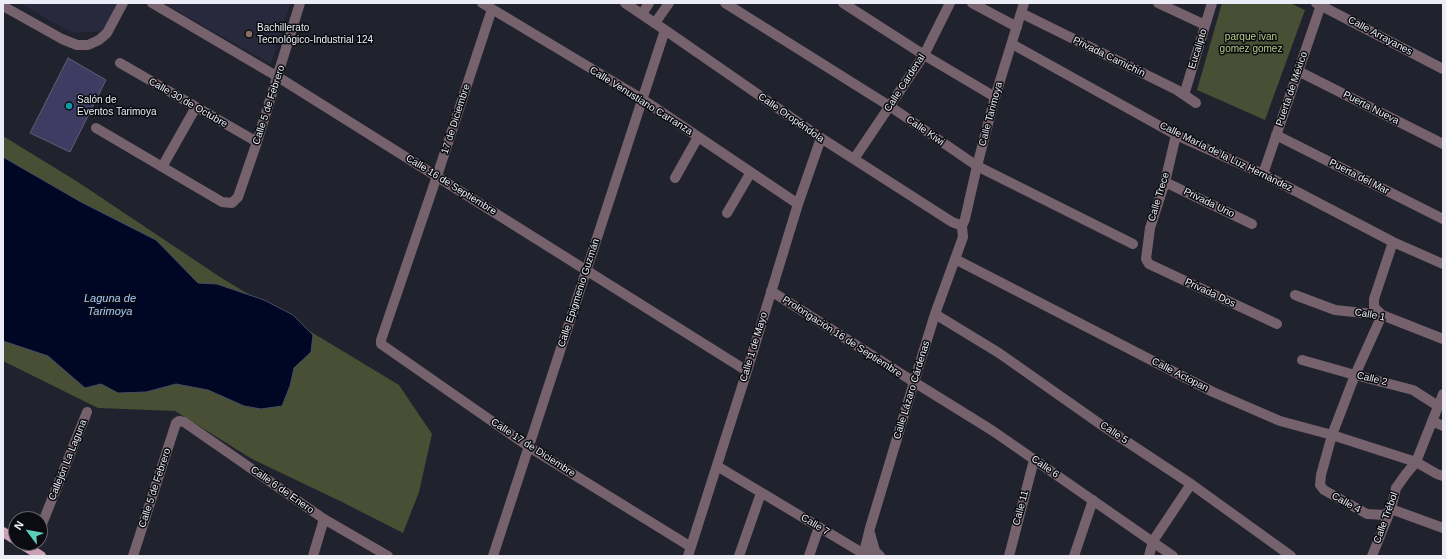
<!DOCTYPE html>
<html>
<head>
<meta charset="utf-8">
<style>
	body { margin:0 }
	#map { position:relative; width:1446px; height:559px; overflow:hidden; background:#20222e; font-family:Helvetica,sans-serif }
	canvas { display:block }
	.frame { position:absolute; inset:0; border:4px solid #ebecf5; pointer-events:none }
	.north { position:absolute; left:8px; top:511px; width:40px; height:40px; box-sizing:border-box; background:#0b0c11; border:1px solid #65666c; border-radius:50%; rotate:302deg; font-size:11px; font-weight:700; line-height:16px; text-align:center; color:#ebecf5 }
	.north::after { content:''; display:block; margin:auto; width:14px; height:18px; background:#5cceba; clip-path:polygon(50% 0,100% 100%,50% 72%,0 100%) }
</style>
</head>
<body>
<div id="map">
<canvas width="1446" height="559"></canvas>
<div class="frame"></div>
<div class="north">N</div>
</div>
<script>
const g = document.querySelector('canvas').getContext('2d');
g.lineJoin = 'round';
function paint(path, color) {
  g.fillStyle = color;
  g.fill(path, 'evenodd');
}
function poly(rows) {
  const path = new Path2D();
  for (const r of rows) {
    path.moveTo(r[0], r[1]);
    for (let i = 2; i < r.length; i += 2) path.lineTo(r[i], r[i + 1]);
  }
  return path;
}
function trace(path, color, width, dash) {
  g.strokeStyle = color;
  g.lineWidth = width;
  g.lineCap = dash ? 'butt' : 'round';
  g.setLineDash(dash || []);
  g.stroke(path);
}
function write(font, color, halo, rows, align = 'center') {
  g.font = font + ' Helvetica,sans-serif';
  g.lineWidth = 3;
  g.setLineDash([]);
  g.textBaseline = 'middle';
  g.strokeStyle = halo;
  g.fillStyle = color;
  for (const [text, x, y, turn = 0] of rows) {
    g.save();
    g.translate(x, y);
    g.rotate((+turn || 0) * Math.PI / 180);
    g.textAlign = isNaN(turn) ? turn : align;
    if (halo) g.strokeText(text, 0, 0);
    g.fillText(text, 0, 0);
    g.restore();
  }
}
paint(poly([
	[19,3,116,3,108,31,72,33],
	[163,3,290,3,271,64]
]), '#28293c');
paint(poly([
	[1222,3,1290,3,1305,10,1265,120,1197,90],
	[3,136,78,182,220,277,399,385,432,434,419,492,403,533,340,501,252,459,175,411,98,408,3,361]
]), '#484f34');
const water = poly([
	[3,157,81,202,156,240,198,283,217,284,264,300,293,315,313,335,311,352,294,368,290,386,282,406,261,409,244,406,208,390,176,384,146,392,118,393,101,384,85,388,48,356,3,341,3,157]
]);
paint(water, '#000724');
trace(water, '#464c63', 1);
const building = poly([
	[68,58,106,80,70,152,30,133,68,58]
]);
paint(building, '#3f3c63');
trace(building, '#5f5f6e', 1);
trace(poly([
	[152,3,278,77,747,371],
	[482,3,642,99,798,204],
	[625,3,665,30,821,138,952,222,960,225,963,224,965,219,977,166,995,97,1024,3],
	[725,3,891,107,977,166,1133,244],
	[843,3,924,55,995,97],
	[972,3,1017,27],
	[1158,3,1205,25],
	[1316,3,1443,69],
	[3,6,62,39,77,45,88,45,99,40,107,33,123,3],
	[492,9,437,176,381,340,381,344,529,447,691,547],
	[1021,13,1177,90,1196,103],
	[642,14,649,3],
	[655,23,669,3],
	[1012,44,1176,135,1263,174,1393,242,1443,264],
	[120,63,257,142],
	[1298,71,1443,144],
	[1184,95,1212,3],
	[96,128,222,202,232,203,238,197,257,142,300,3],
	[1176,135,1165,182,1150,228,1146,259,1149,264,1277,324],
	[1276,135,1443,219],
	[854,159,924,55,950,3],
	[162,167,196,107],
	[1263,174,1321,5],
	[675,178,698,137],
	[1165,182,1252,224],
	[727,213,751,172],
	[1393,242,1374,299,1374,307,1382,315,1355,375,1332,435,1321,475,1320,485,1324,490,1367,514,1385,515,1391,509,1443,528],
	[955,259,1213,392,1280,421,1332,435,1416,462,1437,474,1443,476],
	[771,291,914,382,993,431,1173,556],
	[1295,295,1335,310,1382,315,1443,339],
	[935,314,999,353,1100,424,1191,484,1291,556],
	[1302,360,1355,375,1413,390,1438,406],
	[1432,421,1443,426],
	[717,466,864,554,869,556],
	[40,529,87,412],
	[870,533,875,551,880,556],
	[133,556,176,423,179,421,184,422,324,519,388,556],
	[313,556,324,519],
	[493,556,665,30],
	[688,556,747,371,798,204,821,138],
	[739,556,761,493],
	[809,556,819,527],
	[863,556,870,528,914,382,935,314,963,237,962,227,960,225],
	[1009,556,1034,460],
	[1074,556,1093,500],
	[1149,556,1153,541,1191,484],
	[1372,556,1391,509,1396,488,1406,474,1416,462,1443,394]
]), '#76626c', 10);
trace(poly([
	[3,532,16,540],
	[20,543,41,556]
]), '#cba0b5', 10);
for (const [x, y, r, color] of [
	[249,34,4,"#8d6e63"],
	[69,106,4,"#0f9aa8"]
]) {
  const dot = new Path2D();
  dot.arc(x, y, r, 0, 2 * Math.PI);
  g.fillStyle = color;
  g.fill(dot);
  trace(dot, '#0b0c11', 1.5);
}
write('10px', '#ebecf5', '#0b0c11', [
	["Bachillerato",257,28],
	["Tecnológico-Industrial 124",257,40],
	["Salón de",77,100],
	["Eventos Tarimoya",77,112]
], 'left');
write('10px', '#ebecf5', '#0b0c11', [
	["Calle Arrayanes",1380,36,28],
	["Eucalipto",1198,49,-73],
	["Privada Camichín",1109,57,26],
	["Calle Cardenal",905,83,-57],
	["Puerta de México",1292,89,-71],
	["Calle Venustiano Carranza",641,101,32],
	["Calle 30 de Octubre",188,103,30],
	["Calle 5 de Febrero",269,105,-72],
	["Puerta Nueva",1371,108,27],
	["Calle Tarimoya",991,114,-75],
	["Calle Oropéndola",791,118,35],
	["17 de Diciembre",456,119,-72],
	["Calle Kiwi",925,131,35],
	["Calle María de la Luz Hernández",1226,157,26],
	["Puerta del Mar",1359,177,27],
	["Calle 16 de Septiembre",451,185,32],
	["Calle Trece",1159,197,-73],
	["Privada Uno",1209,203,26],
	["Calle Epigmenio Guzmán",579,293,-72],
	["Privada Dos",1210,293,25],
	["Calle 1",1370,315,10],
	["Prolongación 16 de Septiembre",842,337,33],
	["Calle 1 de Mayo",754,347,-73],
	["Calle Actopan",1180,375,27],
	["Calle 2",1372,379,14],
	["Calle Lázaro Cárdenas",912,390,-73],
	["Calle 5",1114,433,34],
	["Calle 17 de Diciembre",533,448,33],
	["Callejón La Laguna",68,460,-68],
	["Calle 6",1045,467,35],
	["Calle 5 de Febrero",155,488,-72],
	["Calle 6 de Enero",282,490,35],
	["Calle 4",1346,503,29],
	["Calle 11",1021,508,-75],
	["Calle Trébol",1386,518,-70],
	["Calle 7",815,525,31]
]);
write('10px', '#b9cb82', '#0b0c11', [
	["parque ivan",1251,37],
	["gomez gomez",1251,49]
]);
write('italic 11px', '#a8ccfc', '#0b0c11', [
	["Laguna de",110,299],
	["Tarimoya",110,312]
]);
</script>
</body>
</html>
